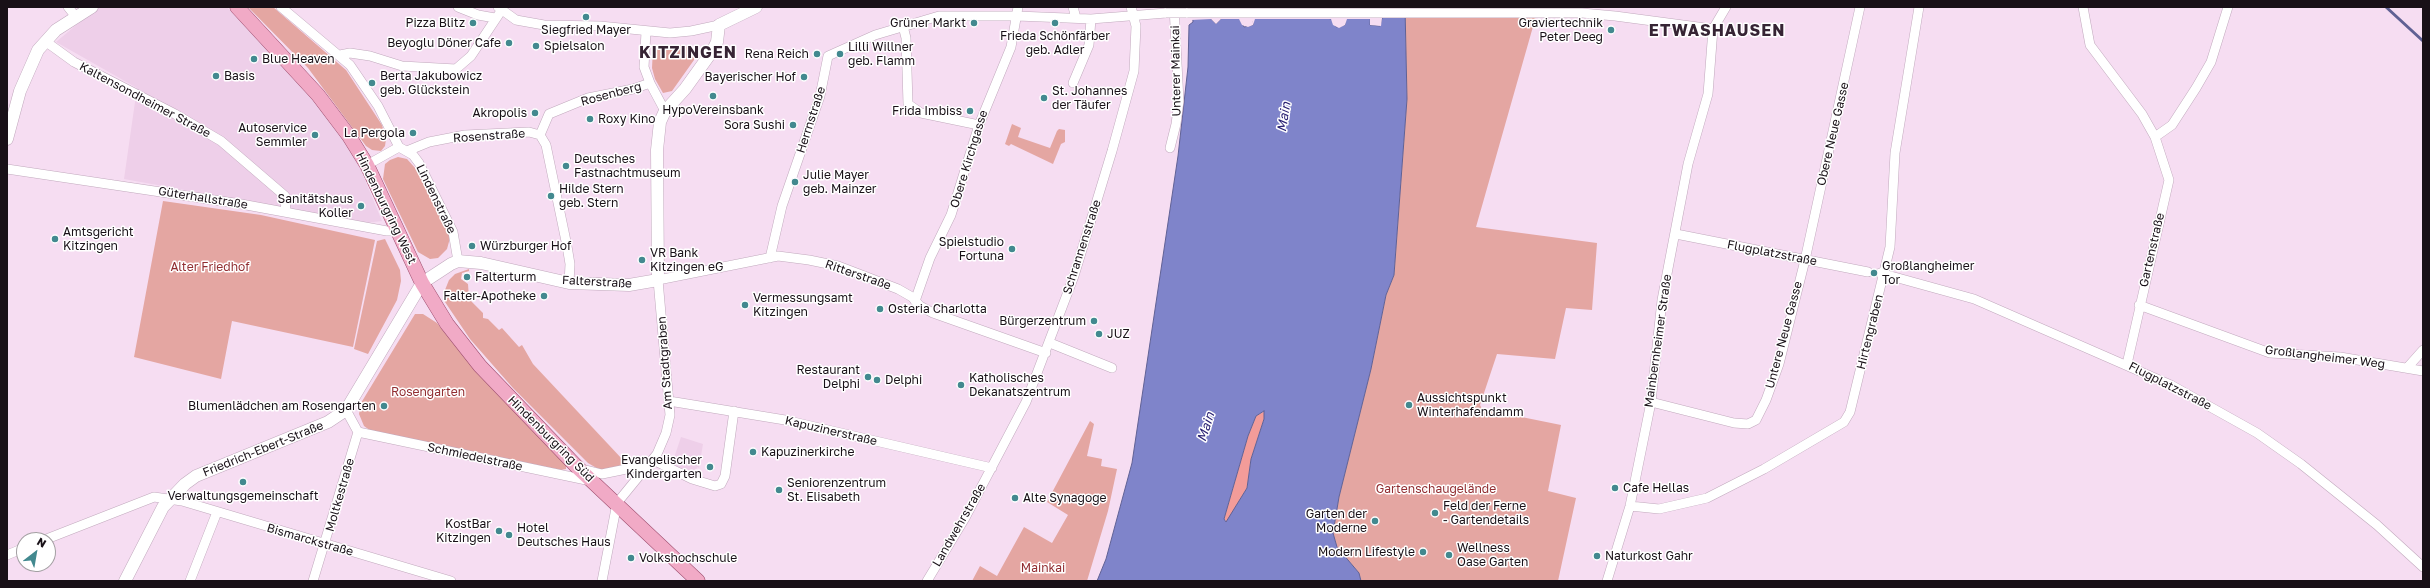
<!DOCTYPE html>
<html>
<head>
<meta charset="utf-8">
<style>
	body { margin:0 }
	#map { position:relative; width:2430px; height:588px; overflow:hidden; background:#f6ddf2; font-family:"Golos Text",sans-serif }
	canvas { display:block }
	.frame { position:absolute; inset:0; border:8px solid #181017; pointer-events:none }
	.north { position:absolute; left:16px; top:532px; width:40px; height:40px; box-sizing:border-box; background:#fff; border:1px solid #a39fa2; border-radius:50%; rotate:31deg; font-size:11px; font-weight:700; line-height:16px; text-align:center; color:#181017 }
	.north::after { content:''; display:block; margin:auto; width:14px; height:18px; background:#42898f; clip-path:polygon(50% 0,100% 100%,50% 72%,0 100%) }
</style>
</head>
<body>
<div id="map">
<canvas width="2430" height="588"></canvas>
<div class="frame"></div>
<div class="north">N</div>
</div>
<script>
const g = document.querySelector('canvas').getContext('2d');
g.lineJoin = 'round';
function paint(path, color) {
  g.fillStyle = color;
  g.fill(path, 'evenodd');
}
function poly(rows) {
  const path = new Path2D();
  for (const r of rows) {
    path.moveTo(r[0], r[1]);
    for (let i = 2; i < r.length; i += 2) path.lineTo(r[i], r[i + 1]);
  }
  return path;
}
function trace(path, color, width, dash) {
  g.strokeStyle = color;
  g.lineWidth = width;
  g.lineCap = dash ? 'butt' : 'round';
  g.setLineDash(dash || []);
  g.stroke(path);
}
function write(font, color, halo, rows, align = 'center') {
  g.font = font + ' "Golos Text",sans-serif';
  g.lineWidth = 3;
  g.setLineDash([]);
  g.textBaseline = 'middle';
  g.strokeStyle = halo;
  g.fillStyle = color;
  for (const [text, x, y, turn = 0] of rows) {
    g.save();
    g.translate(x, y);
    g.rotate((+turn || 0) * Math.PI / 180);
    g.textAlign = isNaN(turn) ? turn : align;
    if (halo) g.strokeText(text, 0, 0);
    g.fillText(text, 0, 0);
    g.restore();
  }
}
paint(poly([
	[79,7,227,7,310,95,342,139,360,168,382,221,366,223,124,179,137,88,56,42,88,15],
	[681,437,703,444,699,468,697,467,695,474,672,464]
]), '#eecfe9');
paint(poly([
	[248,7,273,7,346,70,382,125,386,139,385,146,381,151,372,150,366,146,308,68],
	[1405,7,1538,9,1476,227,1597,243,1592,310,1566,308,1555,359,1497,354,1480,405,1482,409,1561,425,1548,491,1576,498,1558,581,1361,581,1359,573,1337,547,1333,533,1339,497,1371,369,1386,295,1394,275,1407,99],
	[685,45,694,54,694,60,672,91,663,93,655,79,652,68,653,48,656,46],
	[1012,124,1021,128,1018,137,1050,148,1057,131,1059,129,1065,130,1065,142,1061,144,1053,164,1011,144,1009,146,1005,144],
	[398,157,407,159,416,169,449,233,450,238,447,249,438,258,430,259,418,252,383,179,385,164,390,160],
	[163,201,261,215,375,240,353,347,232,321,221,379,134,357],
	[385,239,400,270,401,281,397,300,368,354,354,349,377,241],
	[469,269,469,271,462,273,461,279,468,284,469,299,483,313,483,318,488,319,499,330,502,328,519,347,522,345,533,364,623,460,619,469,600,470,588,463,513,388,470,339,445,302,443,295,449,280,455,274],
	[415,314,423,314,437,323,479,375,566,464,566,469,561,470,371,431,364,426,359,414,361,403],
	[1090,421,1094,424,1087,456,1102,459,1101,466,1117,469,1108,511,1087,581,972,581,980,566,997,576,1024,527,1052,543,1068,515,1047,502]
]), '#e4a6a2');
paint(poly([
	[1265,411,1264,419,1251,459,1247,488,1227,522,1224,519,1248,436,1256,416]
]), '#f39c99');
const water = poly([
	[1192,7,1211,7,1211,19,1216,24,1221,19,1220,7,1240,7,1240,19,1244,27,1253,25,1255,7,1332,19,1336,27,1345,25,1346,7,1371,7,1370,25,1380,26,1382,18,1405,7,1407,99,1394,275,1386,295,1371,369,1339,497,1333,533,1337,547,1359,573,1361,581,1097,581,1106,559,1132,463,1178,156,1188,67,1189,25,1193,22,1192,7],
	[1264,411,1264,419,1251,459,1247,488,1226,522,1224,519,1248,436,1256,416,1264,411]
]);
paint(water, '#7f84ca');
trace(water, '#606194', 1);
paint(poly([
	[1218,7,1242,7,1242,21,1248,25,1253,22,1253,7,1334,7,1334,21,1339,25,1344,21,1344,7,1373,7,1372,24,1379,24,1380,7,1407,7,1407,18,1382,18,1381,26,1370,25,1370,19,1347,19,1345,25,1339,28,1333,25,1331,19,1255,19,1253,25,1248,27,1242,25,1239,19,1221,19,1216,24,1211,19,1191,20,1190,8,1213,8,1214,20,1217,21]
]), '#f6ddf2');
trace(poly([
	[2386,7,2423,41]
]), '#606194', 3);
const street = poly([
	[68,7,76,17],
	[281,7,350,65,378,106,399,147,413,155,419,163,453,232,458,261],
	[458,7,478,15,495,18],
	[498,7,516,20,544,25,600,26,670,33,691,31,719,25],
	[1073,7,1076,18],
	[2083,7,2090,45,2142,114,2155,137,2169,180,2127,364],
	[1186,13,1582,13,1615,16,1713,29],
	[903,26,906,38,908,104,921,113,979,125],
	[646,32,644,67,650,83,665,111],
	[45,41,74,62,175,114,221,141,285,196,286,212],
	[340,55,350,53,370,56,402,66,456,69,471,56,501,11],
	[1073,83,1089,45,1091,19],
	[540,135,549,114,588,98,633,89,650,83],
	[2155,137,2172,125,2196,88,2211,62,2228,7],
	[1170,148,1176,124,1179,101,1174,7],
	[407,151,429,142,465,135,529,132,540,135,546,145,567,246,570,264,569,283],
	[367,165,399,147],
	[7,169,241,204,387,231,398,231],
	[1676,234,1868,272],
	[770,258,782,206,820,96,828,56,875,35,939,16,1017,16,1091,19,1166,13],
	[1880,273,1974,299,2171,385,2257,433,2301,464,2377,525,2423,567],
	[915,301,930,258,951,215,979,125,1011,47,1018,7],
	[2139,305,2270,353,2340,357,2423,371],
	[1050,343,1112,368],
	[2407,368,2423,350],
	[669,401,785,420,992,468],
	[1651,402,1734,423,1748,424,1756,420,1766,400,1779,364,1805,260,1860,7],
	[358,432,591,481],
	[653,460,692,479,715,486,721,484,725,476,734,411],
	[582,469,602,474,646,465],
	[1630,506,1659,509,1707,498,1764,469,1844,422,1850,412,1890,247,1895,153,1919,7],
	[44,540,154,497,182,501,451,581],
	[7,555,24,548],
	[190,581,217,512],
	[313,581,358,432,346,410],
	[602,581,617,503,657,454,666,433,670,415,658,280,778,256,809,260,838,266,898,289,912,297,920,306,933,313,1046,353],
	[927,581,965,518,1026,402,1074,276,1112,151,1134,71,1136,26,1131,7],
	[1607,581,1630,506,1651,402,1662,300,1688,164,1708,94,1713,29,1726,7]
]);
const secondary = poly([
	[7,139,20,91,38,50,56,30,92,7],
	[125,581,163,507,185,484,196,476,328,422,346,410,422,283,451,264,458,261,481,263,569,283,629,285,658,280,657,150,660,122,665,111,685,89,713,50,717,42,719,25,756,7]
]);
const primary = poly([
	[237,7,318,95,349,136,367,165,422,283,447,324,480,366,578,468,698,581]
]);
trace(street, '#c1a9bd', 10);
trace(secondary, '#c1a9bd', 13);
trace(primary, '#9f4f70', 15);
trace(street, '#fff', 9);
trace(secondary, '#fff', 12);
trace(primary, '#f1aac6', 14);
const streetBridge = poly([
	[1166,13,1186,13]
]);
trace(streetBridge, '#c1a9bd', 10, []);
trace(streetBridge, '#fff', 9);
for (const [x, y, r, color] of [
	[586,17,4,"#42898f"],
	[473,23,4,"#42898f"],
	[974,23,4,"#42898f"],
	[1055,23,4,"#42898f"],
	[1611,30,4,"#42898f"],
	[509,43,4,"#42898f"],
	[536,46,4,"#42898f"],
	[817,54,4,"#42898f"],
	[840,54,4,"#42898f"],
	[254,59,4,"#42898f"],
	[216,76,4,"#42898f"],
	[804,77,4,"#42898f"],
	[372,83,4,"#42898f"],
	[713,96,4,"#42898f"],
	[1044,98,4,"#42898f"],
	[970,111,4,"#42898f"],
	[535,113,4,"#42898f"],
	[590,119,4,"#42898f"],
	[793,125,4,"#42898f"],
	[413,133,4,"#42898f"],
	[315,135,4,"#42898f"],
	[566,166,4,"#42898f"],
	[795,182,4,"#42898f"],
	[551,196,4,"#42898f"],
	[361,206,4,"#42898f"],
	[55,239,4,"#42898f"],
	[472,246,4,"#42898f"],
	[1012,249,4,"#42898f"],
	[642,260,4,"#42898f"],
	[1874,273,4,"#42898f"],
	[467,277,4,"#42898f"],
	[544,296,4,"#42898f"],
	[745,305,4,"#42898f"],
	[880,309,4,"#42898f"],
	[1094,321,4,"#42898f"],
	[1099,334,4,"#42898f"],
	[868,377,4,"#42898f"],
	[877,380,4,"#42898f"],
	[961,385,4,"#42898f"],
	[1409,405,4,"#42898f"],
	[384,406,4,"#42898f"],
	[753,452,4,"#42898f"],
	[710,467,4,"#42898f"],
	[243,482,4,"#42898f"],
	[1615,488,4,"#42898f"],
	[779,490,4,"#42898f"],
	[1015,498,4,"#42898f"],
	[1435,513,4,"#42898f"],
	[1375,521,4,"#42898f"],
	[499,531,4,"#42898f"],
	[509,535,4,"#42898f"],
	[1423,552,4,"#42898f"],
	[1449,555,4,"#42898f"],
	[1597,556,4,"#42898f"],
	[631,558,4,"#42898f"]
]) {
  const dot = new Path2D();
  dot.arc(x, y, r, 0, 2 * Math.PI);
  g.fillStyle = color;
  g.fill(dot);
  trace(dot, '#fff', 1.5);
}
write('12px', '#181017', '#fff', [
	["Pizza Blitz",465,23,"right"],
	["Grüner Markt",966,23,"right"],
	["Graviertechnik",1603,23,"right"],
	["Peter Deeg",1603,37,"right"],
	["Siegfried Mayer",586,30,"center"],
	["Frieda Schönfärber",1055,36,"center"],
	["geb. Adler",1055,50,"center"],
	["Beyoglu Döner Cafe",501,43,"right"],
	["Spielsalon",544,46],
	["Lilli Willner",848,47],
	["geb. Flamm",848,61],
	["Rena Reich",809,54,"right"],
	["Blue Heaven",262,59],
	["Basis",224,76],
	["Berta Jakubowicz",380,76],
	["geb. Glückstein",380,90],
	["Bayerischer Hof",796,77,"right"],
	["St. Johannes",1052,91],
	["der Täufer",1052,105],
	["HypoVereinsbank",713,110,"center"],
	["Frida Imbiss",962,111,"right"],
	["Akropolis",527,113,"right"],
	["Roxy Kino",598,119],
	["Sora Sushi",785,125,"right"],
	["Autoservice",307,128,"right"],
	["Semmler",307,142,"right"],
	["La Pergola",405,133,"right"],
	["Deutsches",574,159],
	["Fastnachtmuseum",574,173],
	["Julie Mayer",803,175],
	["geb. Mainzer",803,189],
	["Hilde Stern",559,189],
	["geb. Stern",559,203],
	["Sanitätshaus",353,199,"right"],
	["Koller",353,213,"right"],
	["Amtsgericht",63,232],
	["Kitzingen",63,246],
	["Spielstudio",1004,242,"right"],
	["Fortuna",1004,256,"right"],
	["Würzburger Hof",480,246],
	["VR Bank",650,253],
	["Kitzingen eG",650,267],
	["Großlangheimer",1882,266],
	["Tor",1882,280],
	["Falterturm",475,277],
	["Falter-Apotheke",536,296,"right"],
	["Vermessungsamt",753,298],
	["Kitzingen",753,312],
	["Osteria Charlotta",888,309],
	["Bürgerzentrum",1086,321,"right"],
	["JUZ",1107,334],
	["Restaurant",860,370,"right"],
	["Delphi",860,384,"right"],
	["Katholisches",969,378],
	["Dekanatszentrum",969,392],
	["Delphi",885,380],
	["Aussichtspunkt",1417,398],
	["Winterhafendamm",1417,412],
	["Blumenlädchen am Rosengarten",376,406,"right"],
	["Kapuzinerkirche",761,452],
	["Evangelischer",702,460,"right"],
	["Kindergarten",702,474,"right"],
	["Seniorenzentrum",787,483],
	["St. Elisabeth",787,497],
	["Cafe Hellas",1623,488],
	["Verwaltungsgemeinschaft",243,496,"center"],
	["Alte Synagoge",1023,498],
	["Feld der Ferne",1443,506],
	["- Gartendetails",1443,520],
	["Garten der",1367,514,"right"],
	["Moderne",1367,528,"right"],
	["KostBar",491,524,"right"],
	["Kitzingen",491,538,"right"],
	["Hotel",517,528],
	["Deutsches Haus",517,542],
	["Wellness",1457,548],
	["Oase Garten",1457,562],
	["Modern Lifestyle",1415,552,"right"],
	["Naturkost Gahr",1605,556],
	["Volkshochschule",639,558]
], 'left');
write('12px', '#181017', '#fff', [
	["Unterer Mainkai",1176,71,-91],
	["Rosenberg",611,94,-15],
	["Kaltensondheimer Straße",145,100,28],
	["Herrnstraße",811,120,-72],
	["Obere Neue Gasse",1833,134,-77],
	["Rosenstraße",489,136,-4],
	["Obere Kirchgasse",969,159,-73],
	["Güterhallstraße",203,198,9],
	["Lindenstraße",436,199,64],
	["Hindenburgring West",386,208,64],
	["Schrannenstraße",1082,247,-72],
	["Gartenstraße",2152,250,-77],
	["Flugplatzstraße",1772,253,11],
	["Ritterstraße",858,275,19],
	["Falterstraße",597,282,3],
	["Hirtengraben",1870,332,-76],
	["Untere Neue Gasse",1784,335,-75],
	["Mainbernheimer Straße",1658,341,-82],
	["Großlangheimer Weg",2325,357,7],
	["Am Stadtgraben",665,363,-94],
	["Flugplatzstraße",2170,386,27],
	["Kapuzinerstraße",831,431,13],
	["Hindenburgring Süd",551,439,45],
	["Friedrich-Ebert-Straße",263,449,-22],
	["Schmiedelstraße",475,457,12],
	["Moltkestraße",340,495,-74],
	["Landwehrstraße",959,525,-60],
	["Bismarckstraße",310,540,16]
]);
write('12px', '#912d31', '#fff', [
	["Alter Friedhof",210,267],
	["Rosengarten",428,392],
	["Gartenschaugelände",1436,489],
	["Mainkai",1043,568]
]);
write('italic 13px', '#292173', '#fff', [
	["Main",1284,117,-81],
	["Main",1206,427,-72]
]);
g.letterSpacing = '1px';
write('bold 16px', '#362434', '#fff', [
	["ETWASHAUSEN",1717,31],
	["KITZINGEN",688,53]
]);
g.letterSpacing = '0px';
</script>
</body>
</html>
